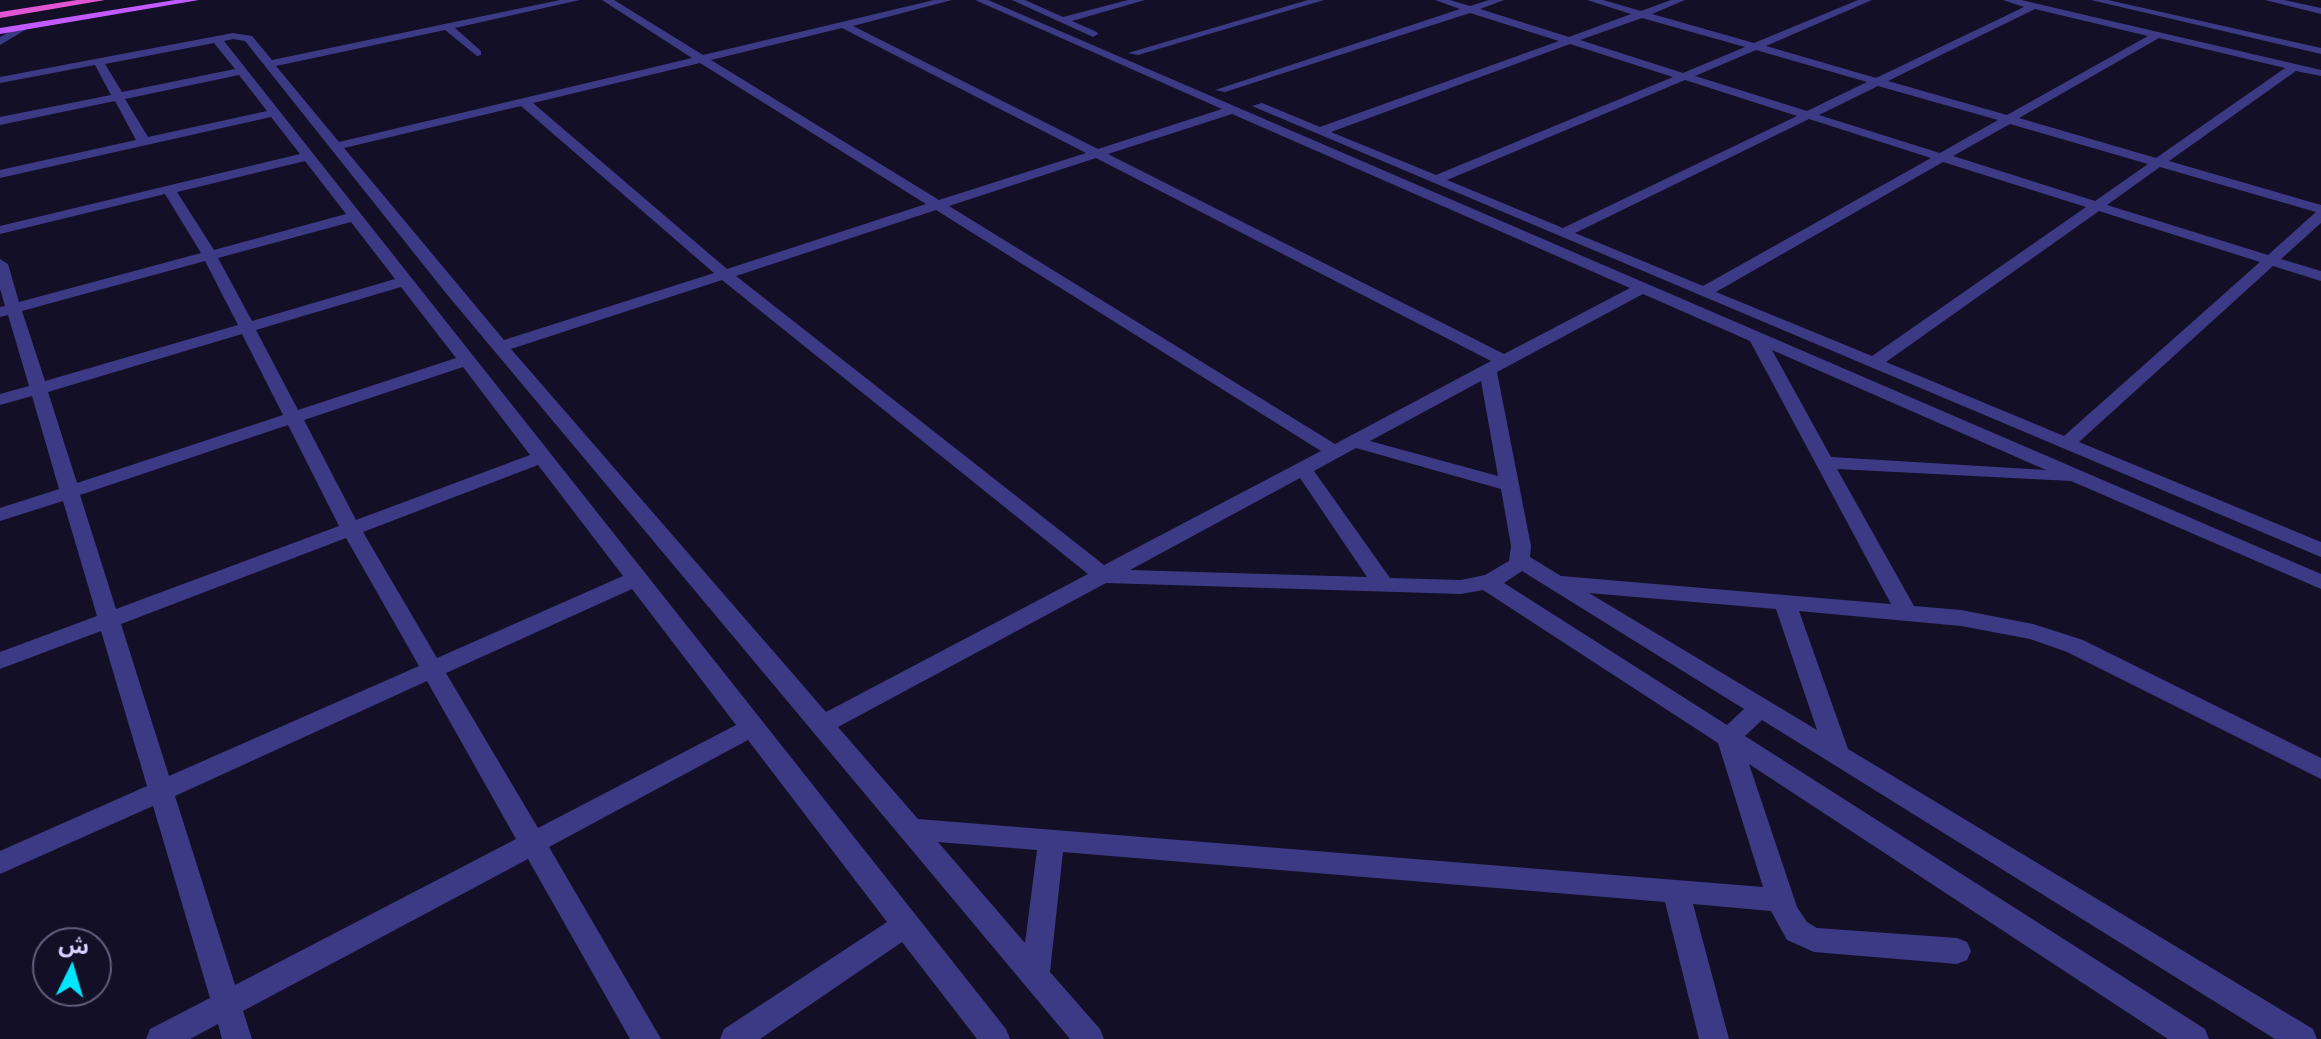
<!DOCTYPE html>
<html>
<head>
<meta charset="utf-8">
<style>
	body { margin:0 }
	#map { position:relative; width:2321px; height:1039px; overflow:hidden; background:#130f26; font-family:Lato,"Noto Sans Arabic",sans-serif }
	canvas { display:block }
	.north { position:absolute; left:32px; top:927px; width:80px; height:80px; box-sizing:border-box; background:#130f26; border:2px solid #625e7d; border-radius:50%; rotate:5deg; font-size:22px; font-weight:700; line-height:32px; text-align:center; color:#d9d4ff }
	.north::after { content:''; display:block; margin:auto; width:28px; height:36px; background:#00e5ff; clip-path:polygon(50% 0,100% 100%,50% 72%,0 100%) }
</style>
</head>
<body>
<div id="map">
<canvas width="2321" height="1039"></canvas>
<div class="north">ش</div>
</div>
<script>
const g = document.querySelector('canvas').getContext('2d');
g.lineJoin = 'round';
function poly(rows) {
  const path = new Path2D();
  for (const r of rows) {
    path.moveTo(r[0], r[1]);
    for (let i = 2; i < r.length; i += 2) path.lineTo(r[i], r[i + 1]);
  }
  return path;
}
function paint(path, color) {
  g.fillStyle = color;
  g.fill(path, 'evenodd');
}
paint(poly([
	[2091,0,2108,0,2321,48,2321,54,2091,0]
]), '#3d3a85');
paint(poly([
	[560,0,580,0,455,28,481,51,481,55,477,56,445,30,276,66,339,142,692,58,602,0,614,0,703,55,934,0,952,0,853,26,1098,149,1222,109,975,0,988,0,2321,574,2321,589,2071,481,1837,469,1914,606,1961,610,2033,624,2083,640,2321,758,2321,779,2067,652,2030,639,1961,626,1799,611,1848,749,2313,1029,2317,1039,2275,1039,1762,720,1745,736,2205,1029,2209,1039,2168,1039,1749,764,1797,907,1807,922,1817,928,1957,938,1967,942,1971,951,1967,960,1957,964,1814,952,1787,940,1771,911,1693,904,1729,1039,1699,1039,1665,902,1063,852,1050,972,1100,1029,1104,1039,1070,1039,445,292,245,41,233,39,224,41,1006,1029,1010,1039,977,1039,902,942,760,1039,720,1039,724,1029,887,922,748,740,549,847,661,1039,630,1039,528,859,243,1011,252,1039,222,1039,218,1024,190,1039,146,1039,150,1029,210,998,153,806,0,874,0,851,147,786,101,631,0,669,0,652,97,616,63,501,0,521,0,508,59,489,32,396,0,405,0,394,29,386,8,315,0,317,0,307,5,306,0,289,0,259,8,264,19,302,201,253,165,194,0,234,0,226,300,154,271,117,0,178,0,170,136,140,115,101,0,125,0,117,111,95,95,65,0,83,0,77,233,33,252,36,272,60,560,0],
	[842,28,1086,153,939,200,711,60,842,28],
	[214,43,235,69,122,92,105,64,214,43],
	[700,63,926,204,727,269,533,103,700,63],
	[239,75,267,111,148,137,125,99,239,75],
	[521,106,714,273,504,340,344,148,521,106],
	[1232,114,1630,288,1504,354,1108,154,1232,114],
	[1096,158,1491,361,1335,444,949,206,1096,158],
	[305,161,346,214,214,250,177,192,305,161],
	[936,210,1321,451,1104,565,736,276,936,210],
	[351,222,395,279,252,321,218,258,351,222],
	[205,261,238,325,45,381,22,311,205,261],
	[722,280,1088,574,826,712,511,349,722,280],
	[401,287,456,358,298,410,256,330,401,287],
	[1643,294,1750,341,1891,604,1561,576,1530,557,1531,546,1497,372,1643,294],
	[242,334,283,415,77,483,48,392,242,334],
	[1772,350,2046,470,1831,457,1772,350],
	[463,367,530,455,356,520,304,420,463,367],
	[1481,381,1498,476,1370,441,1481,381],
	[288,425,339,526,116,609,80,495,288,425],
	[1356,448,1501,489,1511,546,1509,561,1485,575,1461,580,1390,578,1314,471,1356,448],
	[538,465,623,576,437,658,363,532,538,465],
	[1300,478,1367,577,1130,570,1300,478],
	[346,538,419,666,169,776,121,624,346,538],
	[1522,571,1744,709,1727,725,1504,583,1522,571],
	[1106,583,1461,594,1483,590,1718,743,1763,887,918,819,838,727,1106,583],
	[632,589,736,725,538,828,446,673,632,589],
	[1589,593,1776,609,1817,730,1589,593],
	[427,681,516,839,235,985,175,796,427,681],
	[938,842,1037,850,1025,943,938,842],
	[1012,0,1025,0,1063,17,1128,0,1145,0,1072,21,1097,32,1098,34,1093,37,1012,0],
	[1308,0,1324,0,1138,55,1128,53,1308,0],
	[1435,0,1450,0,1470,6,1489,0,1504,0,1480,9,1569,37,1631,14,1587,0,1603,0,1641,11,1671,0,1685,0,1652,14,1754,43,1858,0,1872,0,1766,46,1876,78,2024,7,2003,0,2021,0,2321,70,2321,76,2296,71,2169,161,2321,205,2321,223,2281,259,2321,271,2321,281,2273,266,2079,442,2321,542,2321,557,1252,106,1262,103,1320,127,1559,41,1470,13,1225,92,1215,90,1460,9,1435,0],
	[2035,9,2148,36,2007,115,1888,81,2035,9],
	[1642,18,1745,47,1683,73,1580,40,1642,18],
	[2159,38,2285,68,2156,158,2019,118,2159,38],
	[1570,44,1673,77,1436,175,1331,132,1570,44],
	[1756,50,1867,82,1807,111,1695,76,1756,50],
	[1685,80,1797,116,1563,228,1447,180,1685,80],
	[1878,86,1998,120,1940,153,1819,115,1878,86],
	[1809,119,1931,158,1703,286,1575,233,1809,119],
	[2010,124,2148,164,2095,201,1953,156,2010,124],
	[1943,162,2086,207,1872,356,1716,292,1943,162],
	[2160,167,2316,212,2268,255,2107,205,2160,167],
	[2099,211,2260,262,2064,436,1886,362,2099,211],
	[2265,0,2284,0,2321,8,2321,14,2265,0],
	[21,25,30,27,0,45,0,37,21,25]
]), '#3d3a85');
paint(poly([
	[175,0,199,0,0,34,0,28,175,0]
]), '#c25bff');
paint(poly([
	[77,0,105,0,0,18,0,12,77,0]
]), '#e055d1');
</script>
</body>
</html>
